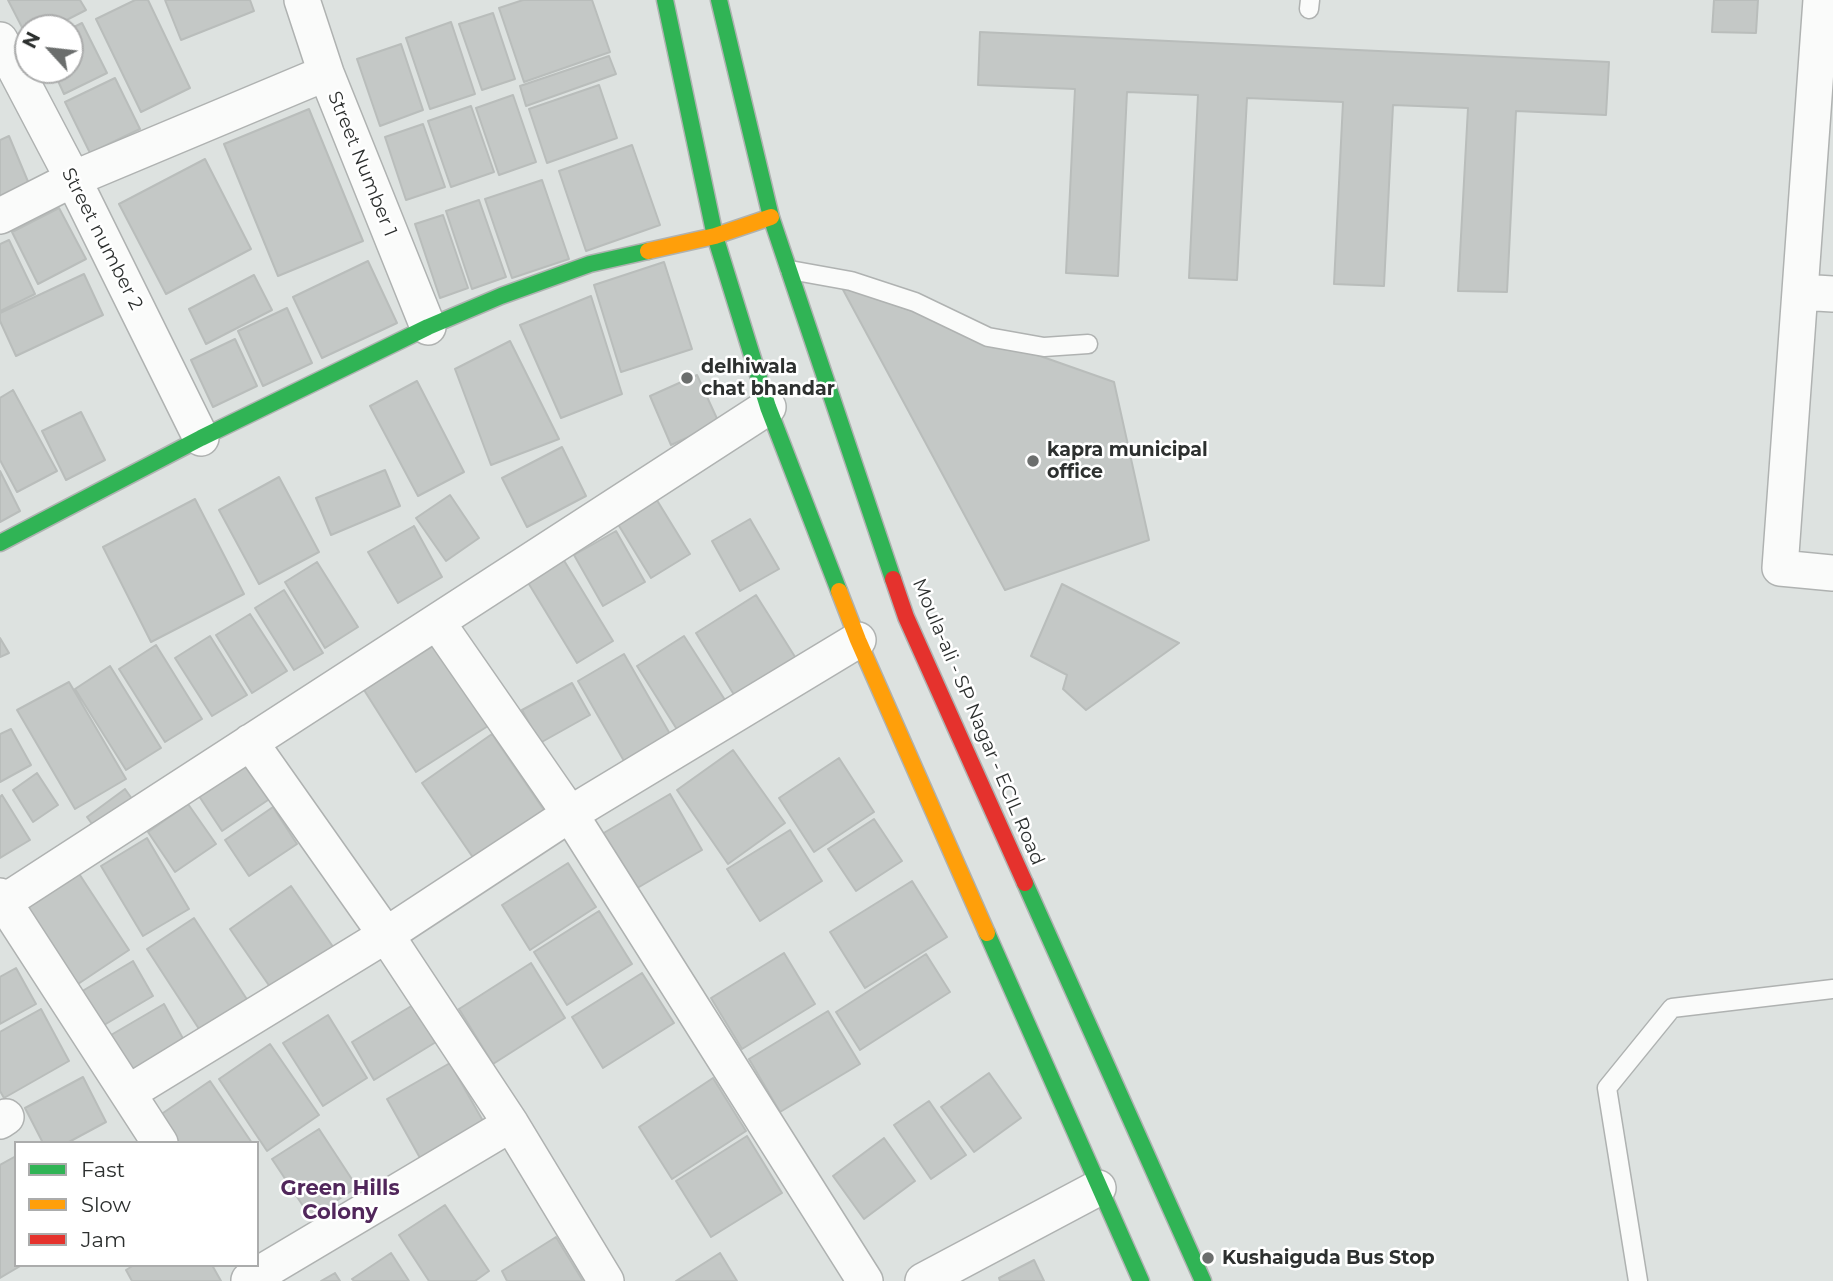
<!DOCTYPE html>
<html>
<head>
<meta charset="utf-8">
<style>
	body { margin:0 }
	#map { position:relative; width:1833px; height:1281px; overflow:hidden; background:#dde2e0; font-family:Montserrat,sans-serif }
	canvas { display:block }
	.legend { position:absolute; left:14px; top:1141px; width:245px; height:126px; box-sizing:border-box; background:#fff; border:2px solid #abacac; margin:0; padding:9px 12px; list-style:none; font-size:21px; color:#2d302f }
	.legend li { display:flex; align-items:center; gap:14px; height:35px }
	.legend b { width:35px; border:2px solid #abacac }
	.north { position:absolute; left:14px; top:14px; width:70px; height:70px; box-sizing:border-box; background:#fff; border:2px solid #abacac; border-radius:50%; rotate:297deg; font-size:19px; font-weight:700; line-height:28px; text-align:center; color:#2d302f }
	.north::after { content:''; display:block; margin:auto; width:24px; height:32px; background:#6b6e6d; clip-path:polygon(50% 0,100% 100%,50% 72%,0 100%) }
</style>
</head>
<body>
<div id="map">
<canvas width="1833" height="1281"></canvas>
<ul class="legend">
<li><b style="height:9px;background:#30b455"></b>Fast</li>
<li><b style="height:9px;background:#ff9f0a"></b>Slow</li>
<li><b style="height:9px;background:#e5322d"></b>Jam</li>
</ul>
<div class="north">N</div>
</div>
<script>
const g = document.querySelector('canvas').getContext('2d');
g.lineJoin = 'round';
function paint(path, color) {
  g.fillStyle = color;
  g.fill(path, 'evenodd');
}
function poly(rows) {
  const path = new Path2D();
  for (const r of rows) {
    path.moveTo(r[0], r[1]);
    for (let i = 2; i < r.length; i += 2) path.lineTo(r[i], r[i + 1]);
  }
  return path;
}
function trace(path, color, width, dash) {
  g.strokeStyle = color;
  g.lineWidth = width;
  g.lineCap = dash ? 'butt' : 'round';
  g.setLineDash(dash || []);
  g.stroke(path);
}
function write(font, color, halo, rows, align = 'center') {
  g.font = font + ' Montserrat,sans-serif';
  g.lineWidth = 5;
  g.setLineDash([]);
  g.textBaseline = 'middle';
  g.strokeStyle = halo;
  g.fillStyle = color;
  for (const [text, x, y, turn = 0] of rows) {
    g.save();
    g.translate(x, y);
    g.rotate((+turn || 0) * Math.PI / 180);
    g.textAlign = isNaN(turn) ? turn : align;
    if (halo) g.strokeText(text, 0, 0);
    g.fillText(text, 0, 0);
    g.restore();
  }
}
const building = poly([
	[8,0,80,0,86,10,51,28,28,28,28,39,8,0],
	[135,0,148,0,190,88,141,112,96,19,135,0],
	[165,0,250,0,254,11,181,40,165,0],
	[523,0,592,0,610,52,524,82,499,8,523,0],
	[1714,0,1758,0,1756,33,1712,32,1714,0],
	[493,13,515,79,482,90,459,24,493,13],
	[451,22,475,94,430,109,406,38,451,22],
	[82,23,107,73,64,94,53,70,70,70,70,29,82,23],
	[980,32,1609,62,1606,115,1516,111,1507,292,1458,291,1468,108,1393,105,1384,286,1334,284,1343,102,1247,98,1237,280,1189,278,1198,95,1127,92,1118,276,1066,273,1075,89,978,85,980,32],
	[401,44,423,110,380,126,357,59,401,44],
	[609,56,616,74,526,106,520,86,609,56],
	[115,78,140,129,90,153,65,102,115,78],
	[599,85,617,138,547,163,529,109,599,85],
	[513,95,536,162,499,175,476,108,513,95],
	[471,106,494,172,451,187,428,121,471,106],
	[309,109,363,241,278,276,224,144,309,109],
	[423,124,445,187,406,200,385,137,423,124],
	[9,136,29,184,0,196,0,140,9,136],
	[632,145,660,225,586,251,559,171,632,145],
	[205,159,251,249,166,294,119,204,205,159],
	[542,180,569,259,512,278,485,199,542,180],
	[479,200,506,277,472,289,446,211,479,200],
	[59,208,86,259,38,284,12,232,59,208],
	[443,215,468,288,440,298,415,224,443,215],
	[9,240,35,294,0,311,0,244,9,240],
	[368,261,397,323,322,358,293,297,368,261],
	[664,262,692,349,621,372,594,285,664,262],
	[84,274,103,315,16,356,0,321,0,313,84,274],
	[254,275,272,310,206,344,189,309,254,275],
	[841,286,1114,382,1149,540,1005,590,841,286],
	[591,296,622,394,561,418,520,325,591,296],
	[287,308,312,363,263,386,238,331,287,308],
	[235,339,257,386,213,407,191,360,235,339],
	[510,341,559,439,491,465,455,369,510,341],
	[697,375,719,423,671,445,650,396,697,375],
	[417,381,464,472,418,496,370,406,417,381],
	[13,390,57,471,17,492,0,460,0,398,13,390],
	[81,412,105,460,66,480,42,431,81,412],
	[562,447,586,496,527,527,502,478,562,447],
	[385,470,400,506,331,535,316,498,385,470],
	[0,471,20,511,0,522,0,471],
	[279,477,319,552,259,584,219,510,279,477],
	[450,495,479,538,446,561,416,518,450,495],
	[655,497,690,554,651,578,616,521,655,497],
	[195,499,244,594,151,642,103,547,195,499],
	[750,519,779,569,740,591,712,541,750,519],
	[414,526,442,577,398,603,368,552,414,526],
	[616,531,645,582,603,606,574,555,616,531],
	[560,554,613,641,577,663,524,576,560,554],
	[317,562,358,627,325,648,285,582,317,562],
	[1062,584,1179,643,1086,710,1063,689,1067,675,1031,656,1062,584],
	[284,590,323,653,294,670,255,608,284,590],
	[756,595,797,660,736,698,696,633,756,595],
	[250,614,287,671,252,693,216,635,250,614],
	[210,636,247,695,212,716,175,658,210,636],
	[684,636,725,700,678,731,637,666,684,636],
	[0,638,9,653,0,657,0,638],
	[436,644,488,726,416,772,364,690,436,644],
	[156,645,202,719,165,742,119,669,156,645],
	[624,654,670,734,624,761,578,681,624,654],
	[110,666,161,748,126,770,75,689,110,666],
	[69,682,126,779,75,809,17,710,69,682],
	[572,683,590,715,540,743,522,710,572,683],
	[11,729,31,765,0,782,0,734,11,729],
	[492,734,544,810,474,859,422,783,492,734],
	[733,750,785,823,728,864,677,790,733,750],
	[244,757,271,798,222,831,195,790,244,757],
	[839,758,874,812,814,852,779,798,839,758],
	[37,773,58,805,33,822,13,790,37,773],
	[125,789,140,810,102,838,87,817,125,789],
	[670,794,702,850,634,890,602,834,670,794],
	[2,795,30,840,0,858,0,797,2,795],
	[188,804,216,844,175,872,148,832,188,804],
	[273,807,297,844,249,876,225,840,273,807],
	[874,819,902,861,856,891,828,849,874,819],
	[790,830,822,881,760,921,727,869,790,830],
	[147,838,189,909,143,936,101,866,147,838],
	[72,863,129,950,78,984,21,897,72,863],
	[568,863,596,907,530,950,502,905,568,863],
	[912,881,947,937,865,988,830,932,912,881],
	[291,886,338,954,277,997,230,929,291,886],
	[599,911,632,964,567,1005,534,952,599,911],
	[194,918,248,1001,201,1032,147,949,194,918],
	[784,953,815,1004,742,1049,711,998,784,953],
	[926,954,950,992,860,1050,836,1012,926,954],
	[133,961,153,996,99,1028,79,993,133,961],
	[531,963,565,1018,493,1064,459,1009,531,963],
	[16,968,36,1004,0,1024,0,977,16,968],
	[642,973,674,1023,603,1068,572,1017,642,973],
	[164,1004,186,1044,133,1075,111,1035,164,1004],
	[413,1005,436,1042,374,1080,352,1042,413,1005],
	[41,1009,69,1061,4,1098,0,1091,0,1032,41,1009],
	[828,1011,860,1064,780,1112,749,1059,828,1011],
	[328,1015,367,1078,323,1106,283,1043,328,1015],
	[270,1044,319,1115,267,1151,219,1079,270,1044],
	[450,1063,487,1128,424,1165,387,1099,450,1063],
	[989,1073,1021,1118,974,1152,941,1107,989,1073],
	[83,1077,106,1122,67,1143,43,1143,25,1108,83,1077],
	[713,1078,746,1131,672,1179,639,1127,713,1078],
	[210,1081,252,1143,178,1143,160,1115,210,1081],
	[929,1101,966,1155,931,1179,894,1125,929,1101],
	[319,1129,357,1187,311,1218,272,1159,319,1129],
	[747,1136,782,1193,711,1237,676,1181,747,1136],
	[884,1138,915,1181,864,1219,833,1176,884,1138],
	[16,1156,16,1265,22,1265,0,1278,0,1165,16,1156],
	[445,1205,489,1271,475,1281,429,1281,399,1235,445,1205],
	[556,1237,583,1281,507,1281,502,1271,556,1237],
	[391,1253,409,1281,354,1281,352,1279,391,1253],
	[720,1253,737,1281,676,1281,720,1253],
	[1034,1260,1044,1281,1000,1281,999,1278,1034,1260],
	[134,1265,212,1265,221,1281,132,1281,126,1270,134,1265],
	[335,1273,340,1281,321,1281,335,1273]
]);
paint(building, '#c4c8c6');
trace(building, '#b9bdbb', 2);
const lane = poly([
	[1309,9,1310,0],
	[790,270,851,281,915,302,988,337,1044,347,1088,344],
	[1638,1281,1607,1088,1672,1008,1833,989]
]);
const street = poly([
	[302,0,326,73,428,327],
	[1821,0,1780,568,1833,573],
	[0,40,73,179,201,438],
	[0,216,73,179,326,73],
	[1800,292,1833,294],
	[437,622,570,814,865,1281],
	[250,742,386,935,511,1124,606,1281],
	[0,896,160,1143],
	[4,902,768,407],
	[128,1093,386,935,570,814,858,640],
	[0,1121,6,1117],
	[249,1280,511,1124],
	[923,1281,1098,1188]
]);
const fast = poly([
	[665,0,715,236,768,407,839,591],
	[719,0,771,217,893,579],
	[0,543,201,438,428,327,501,296,590,264,648,251],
	[1025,883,1203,1281],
	[987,933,1141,1281]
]);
const slow = poly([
	[648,251,715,236,771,217],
	[839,591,858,640,987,933]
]);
const jam = poly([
	[893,579,906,617,1025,883]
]);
trace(lane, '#afb2b1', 21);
trace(street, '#afb2b1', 38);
trace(fast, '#afb2b1', 19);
trace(slow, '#afb2b1', 19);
trace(jam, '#afb2b1', 19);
trace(lane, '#fafbfa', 18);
trace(street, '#fafbfa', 35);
trace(fast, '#30b455', 16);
trace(slow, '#ff9f0a', 16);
trace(jam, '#e5322d', 16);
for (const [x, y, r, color] of [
	[687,378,7,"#6b6e6d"],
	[1033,461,7,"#6b6e6d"],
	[1208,1258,7,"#6b6e6d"]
]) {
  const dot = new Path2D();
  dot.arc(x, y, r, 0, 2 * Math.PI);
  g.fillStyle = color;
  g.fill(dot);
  trace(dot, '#fff', 2.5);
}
write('19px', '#2d302f', '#fff', [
	["Street Number 1",362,164,68],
	["Street number 2",102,239,63],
	["Moula-ali - SP Nagar - ECIL Road",978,722,67]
]);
write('bold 19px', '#2d302f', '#fff', [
	["delhiwala",701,367],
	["chat bhandar",701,389],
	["kapra municipal",1047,450],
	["office",1047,472],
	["Kushaiguda Bus Stop",1222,1258]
], 'left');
write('bold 21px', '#51275b', '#fff', [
	["Green Hills",340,1189],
	["Colony",340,1213]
]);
</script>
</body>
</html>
